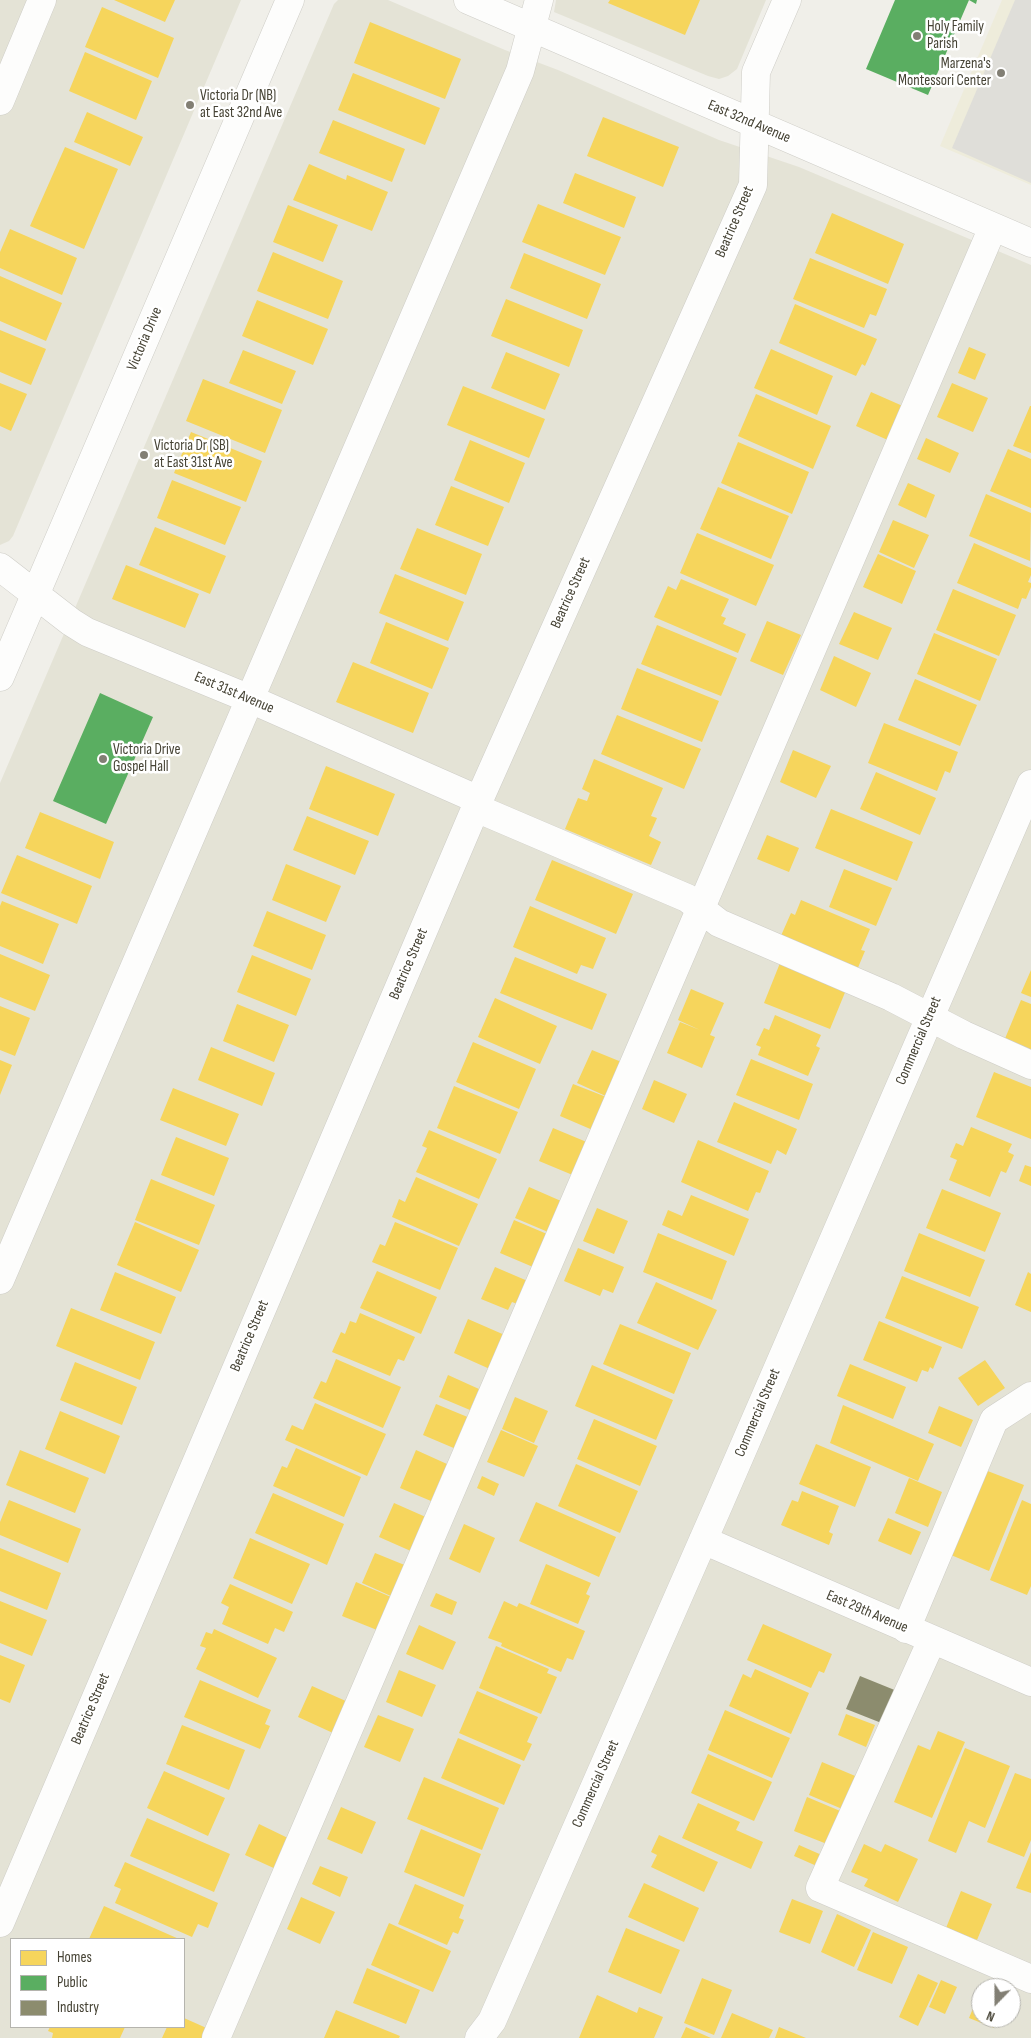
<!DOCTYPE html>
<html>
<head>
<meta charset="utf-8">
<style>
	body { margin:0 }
	#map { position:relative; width:1031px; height:2038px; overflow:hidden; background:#f0efe9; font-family:"Sofia Sans Condensed",sans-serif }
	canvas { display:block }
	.legend { position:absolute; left:10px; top:1938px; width:175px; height:90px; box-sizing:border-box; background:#fff; border:1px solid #b5b4ae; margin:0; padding:6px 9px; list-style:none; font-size:15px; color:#464335 }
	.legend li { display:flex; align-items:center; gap:10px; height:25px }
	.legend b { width:25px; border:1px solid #b5b4ae }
	.north { position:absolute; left:971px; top:1978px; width:50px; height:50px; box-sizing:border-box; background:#fff; border:1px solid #b5b4ae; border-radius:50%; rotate:202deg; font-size:14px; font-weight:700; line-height:20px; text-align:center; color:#464335 }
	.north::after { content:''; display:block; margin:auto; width:18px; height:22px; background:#827f74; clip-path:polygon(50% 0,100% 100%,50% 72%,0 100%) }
</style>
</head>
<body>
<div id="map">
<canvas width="1031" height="2038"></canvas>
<ul class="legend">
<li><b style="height:14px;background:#f6d55c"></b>Homes</li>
<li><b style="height:14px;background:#5aae61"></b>Public</li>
<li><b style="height:14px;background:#8c8c6e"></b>Industry</li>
</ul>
<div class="north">N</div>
</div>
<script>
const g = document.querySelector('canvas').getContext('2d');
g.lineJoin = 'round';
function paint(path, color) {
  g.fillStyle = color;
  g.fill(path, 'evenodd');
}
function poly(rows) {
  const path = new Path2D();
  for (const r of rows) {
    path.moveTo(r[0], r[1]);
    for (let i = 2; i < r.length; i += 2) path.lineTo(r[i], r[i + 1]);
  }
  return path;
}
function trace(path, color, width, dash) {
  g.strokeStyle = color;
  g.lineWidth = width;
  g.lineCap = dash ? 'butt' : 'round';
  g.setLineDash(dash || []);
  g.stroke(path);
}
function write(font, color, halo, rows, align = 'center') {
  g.font = font + ' "Sofia Sans Condensed",sans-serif';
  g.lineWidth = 5;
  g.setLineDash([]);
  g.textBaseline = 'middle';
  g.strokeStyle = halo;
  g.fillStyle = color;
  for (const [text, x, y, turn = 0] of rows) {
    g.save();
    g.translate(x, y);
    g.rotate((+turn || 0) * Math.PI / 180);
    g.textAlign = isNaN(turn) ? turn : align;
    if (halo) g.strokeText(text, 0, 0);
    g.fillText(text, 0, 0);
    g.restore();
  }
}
paint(poly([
	[0,0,241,0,13,536,9,541,0,545],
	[338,0,388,0,505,50,558,70,719,140,799,167,1031,265,1031,2038,0,2038,0,783,334,4],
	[11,1939,184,1939,184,2027,11,2027],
	[981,1988,1011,1988,1011,2018,981,2018],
	[556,0,766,0,737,69,728,76,719,79,708,76,554,12]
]), '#e4e3d6');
paint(poly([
	[1002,0,1031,0,1031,185,940,146]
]), '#eeecdb');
paint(poly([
	[1015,0,1031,0,1031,183,952,148]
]), '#dfded9');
paint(poly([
	[114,0,175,0,165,22],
	[610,0,700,0,685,35,608,3],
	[102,7,174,38,158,78,85,47],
	[370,22,461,59,445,99,354,63],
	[85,52,152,81,136,120,69,91],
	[353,73,440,108,425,145,338,110],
	[87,112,143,137,130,166,74,142],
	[603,117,679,147,663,187,587,156],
	[333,120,405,149,392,182,319,153],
	[65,147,118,169,84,249,30,226],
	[309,164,346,180,347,175,388,192,372,231,293,200],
	[575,173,636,197,624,228,563,203],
	[538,204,621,237,605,275,522,242],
	[288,205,338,225,323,262,273,242],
	[832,213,904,244,888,284,815,253],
	[10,229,77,258,62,295,0,268,0,252],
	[273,252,343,281,328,319,257,291],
	[524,253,601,284,587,319,510,288],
	[810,258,887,289,876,316,870,314,864,328,793,299],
	[0,276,62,303,46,341,0,321],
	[506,299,583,330,569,367,491,336],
	[257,300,328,329,313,365,242,336],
	[795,304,877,339,865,366,862,364,856,376,779,343],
	[0,330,46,349,31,385,0,372],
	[969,347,986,354,975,380,958,373],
	[771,349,833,376,817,415,754,388],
	[243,350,296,371,282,404,229,383],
	[506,352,560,374,545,410,491,388],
	[203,379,282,410,265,453,186,421],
	[0,383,27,394,11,431,0,426],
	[952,383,988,398,973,432,937,417],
	[463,386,545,419,529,458,447,425],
	[871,392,905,407,890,441,856,426],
	[756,394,831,426,813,469,738,436],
	[1030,406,1031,406,1031,453,1013,446],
	[191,432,262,461,246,502,174,473],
	[926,438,959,453,950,473,917,459],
	[470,440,525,463,509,503,454,480],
	[738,442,809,472,792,514,721,483],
	[1008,449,1031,459,1031,508,990,491],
	[172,480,241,507,225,545,157,518],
	[908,483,935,495,926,518,898,505],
	[451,486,504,507,488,546,435,525],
	[718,487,789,516,771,559,700,529],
	[986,494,1031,513,1030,561,969,536],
	[893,520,929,535,914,568,879,552],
	[155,527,226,556,210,594,139,565],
	[417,528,482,554,466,595,400,569],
	[697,533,774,565,756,606,680,573],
	[974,543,1031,568,1031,575,1028,582,1031,583,1031,587,1026,599,1022,598,1018,609,957,583],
	[878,554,916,571,902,604,863,587],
	[126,565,199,594,185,628,112,599],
	[395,574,464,602,448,641,379,613],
	[681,579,729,599,721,616,726,618,723,624,746,634,738,653,654,617,668,586,676,590],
	[953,589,1016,615,999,656,936,630],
	[854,612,892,628,878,660,839,644],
	[767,621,801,635,783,675,750,661],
	[386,622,449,648,432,689,370,663],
	[657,625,737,658,721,696,641,664],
	[934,633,997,659,980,701,917,674],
	[834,656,871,673,856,707,820,690],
	[353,662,429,693,413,733,336,702],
	[637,668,719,701,702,742,621,709],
	[915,679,977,705,960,746,898,720],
	[617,715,701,749,684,789,601,754],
	[884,723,958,752,950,773,945,771,937,791,868,763],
	[793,750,831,766,816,798,780,782],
	[594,759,663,788,651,816,657,818,649,836,661,842,651,865,565,829,578,798,587,801,590,793,582,789],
	[326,766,395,794,378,836,309,809],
	[876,772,936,798,920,835,860,809],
	[831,809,913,842,897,881,815,848],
	[40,812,114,842,100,879,25,848],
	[307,816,369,841,355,875,293,850],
	[767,835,799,848,789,872,757,859],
	[17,855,92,886,77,924,1,893],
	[552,860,633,894,616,934,535,900],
	[286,864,341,886,326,922,272,900],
	[844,869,892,888,876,926,829,907],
	[801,900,870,929,861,950,865,951,857,970,780,938,791,913,795,915],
	[2,901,59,924,43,964,0,946,0,906],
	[530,906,606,938,593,969,581,965,577,974,513,947],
	[267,911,326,935,312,970,253,946],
	[0,954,50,975,35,1011,0,997],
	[252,955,311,979,296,1016,237,992],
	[515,957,607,994,592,1030,500,993],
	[780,963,846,990,830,1029,764,1003],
	[1031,970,1031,997,1021,993],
	[691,989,724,1003,710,1035,715,1037,702,1068,667,1053,680,1022,700,1030,678,1020],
	[495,998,557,1026,540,1064,478,1037],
	[1021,1000,1031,1004,1031,1051,1004,1041],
	[237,1004,289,1025,274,1062,223,1041],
	[0,1006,30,1018,15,1056,0,1050],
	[775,1015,821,1035,816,1046,820,1048,808,1076,758,1055,761,1047,756,1045,764,1028,769,1030],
	[473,1042,536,1069,519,1109,456,1082],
	[211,1047,275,1073,262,1106,198,1080],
	[592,1050,624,1063,610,1098,577,1083],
	[751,1059,813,1084,799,1120,736,1095],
	[0,1060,12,1065,0,1095],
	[994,1072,1031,1087,1031,1139,976,1117],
	[654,1080,687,1094,674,1123,642,1109],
	[573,1084,609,1098,595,1131,560,1116],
	[454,1086,518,1112,500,1154,437,1128],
	[173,1088,239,1114,226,1146,160,1120],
	[734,1102,797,1129,786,1155,777,1150,771,1164,717,1142],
	[971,1127,1012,1144,1008,1152,1014,1155,1006,1173,1001,1171,990,1197,949,1180,957,1160,950,1157,956,1143,963,1146],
	[553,1128,589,1143,575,1176,539,1161],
	[429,1130,497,1159,479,1199,416,1172,427,1148,422,1146],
	[176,1137,229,1158,214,1196,161,1175],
	[698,1140,769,1171,760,1193,756,1192,748,1211,681,1182],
	[1025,1165,1031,1167,1031,1186,1019,1181],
	[416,1177,478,1204,459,1246,392,1217,399,1199,405,1202],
	[151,1179,215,1205,199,1245,135,1220],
	[529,1187,561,1201,548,1232,515,1218],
	[942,1189,1001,1213,985,1252,926,1228],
	[691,1195,749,1219,734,1256,662,1225,668,1210,682,1216],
	[597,1208,628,1221,614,1254,583,1241],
	[514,1220,547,1234,533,1267,500,1253],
	[135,1222,199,1250,181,1292,117,1265],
	[395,1222,458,1248,440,1290,372,1262,380,1244,385,1246],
	[658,1233,727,1261,712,1300,643,1272],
	[919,1233,985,1260,970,1297,904,1271],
	[578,1248,624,1267,613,1293,603,1289,600,1296,564,1281],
	[495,1267,530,1282,520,1305,512,1302,508,1310,481,1299],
	[377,1271,437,1297,421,1334,360,1308],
	[115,1272,176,1297,161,1334,100,1310],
	[1028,1272,1031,1274,1031,1312,1015,1305],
	[902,1276,979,1307,962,1349,885,1318],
	[656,1282,717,1310,698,1350,637,1323],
	[71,1308,155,1342,140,1380,56,1346],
	[360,1313,415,1337,404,1361,398,1359,390,1376,332,1352,341,1332,345,1334,350,1321,356,1323],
	[468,1319,507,1336,492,1370,454,1353],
	[879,1321,942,1347,933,1369,930,1367,928,1372,922,1370,917,1382,863,1360],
	[620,1324,691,1353,674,1394,603,1364],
	[336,1359,401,1387,383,1428,313,1398,321,1381,326,1383],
	[985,1360,1005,1388,978,1406,958,1378],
	[75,1362,137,1387,122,1425,60,1400],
	[850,1364,906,1387,893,1419,837,1396],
	[592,1365,673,1400,656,1440,575,1406],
	[448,1375,479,1389,470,1410,439,1397],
	[515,1397,548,1411,534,1443,502,1429],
	[315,1403,386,1434,367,1476,285,1440,292,1425,303,1430],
	[436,1404,470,1418,456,1449,423,1435],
	[843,1405,934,1444,918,1481,830,1443],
	[939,1406,973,1420,961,1447,928,1433],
	[60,1411,120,1436,105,1474,45,1449],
	[594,1419,657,1446,640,1486,577,1459],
	[501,1430,538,1446,524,1477,487,1462],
	[816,1444,871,1467,855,1507,799,1484],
	[296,1448,361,1477,344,1517,273,1486,282,1466,287,1468],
	[20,1450,89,1478,75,1513,6,1485],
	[416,1450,447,1464,431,1501,400,1488],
	[576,1464,638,1491,620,1533,558,1506],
	[985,1470,1024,1485,989,1571,951,1555],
	[482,1476,499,1484,494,1496,477,1488],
	[909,1478,942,1492,928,1527,895,1513],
	[802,1491,839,1506,829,1532,833,1534,829,1545,781,1525,792,1500,798,1502],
	[273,1493,344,1524,327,1565,255,1533],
	[9,1500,81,1529,68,1563,0,1535,0,1522],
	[1022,1500,1031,1504,1031,1586,1027,1595,990,1580],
	[536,1502,616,1537,599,1577,519,1541],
	[394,1503,428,1518,413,1552,379,1537],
	[888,1518,921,1532,911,1555,878,1541],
	[464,1524,495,1538,480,1573,449,1559],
	[250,1538,310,1564,292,1604,233,1578],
	[0,1548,61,1573,47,1610,0,1591],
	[375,1553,407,1566,393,1597,362,1583],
	[546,1564,591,1583,586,1594,590,1596,578,1624,530,1604],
	[356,1582,391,1597,377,1630,342,1616],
	[230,1584,293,1612,284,1632,275,1628,268,1644,222,1624,229,1607,221,1603],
	[436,1593,457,1602,452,1615,430,1606],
	[0,1601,47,1620,32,1656,0,1643],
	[504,1601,517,1607,519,1603,585,1631,573,1660,567,1658,561,1672,501,1646,502,1643,488,1638],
	[763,1624,832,1654,824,1673,819,1671,811,1688,747,1660],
	[419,1625,456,1642,443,1670,406,1654],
	[214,1629,277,1658,258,1698,196,1669,206,1648,200,1646,206,1632,212,1634],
	[496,1646,549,1669,547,1673,557,1677,541,1714,479,1688],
	[0,1655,25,1665,10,1703,0,1699],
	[755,1669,809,1693,791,1734,729,1706,743,1674,751,1678],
	[399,1670,436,1685,422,1717,386,1702],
	[200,1680,271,1710,265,1724,270,1726,260,1749,184,1717],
	[312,1686,348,1702,333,1733,298,1717],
	[477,1691,538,1717,527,1742,532,1744,524,1761,459,1733],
	[725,1710,790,1738,772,1778,708,1750],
	[846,1714,875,1725,866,1747,838,1735],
	[378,1715,414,1729,400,1762,364,1747],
	[182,1725,245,1750,229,1790,166,1764],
	[938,1731,965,1742,932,1818,894,1802,918,1745,930,1750],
	[458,1738,521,1765,504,1805,441,1778],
	[965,1748,1010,1766,985,1828,969,1821,956,1853,928,1841],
	[708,1754,772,1782,754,1821,691,1793],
	[822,1762,860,1778,847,1811,809,1795],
	[164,1771,225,1798,208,1836,147,1808],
	[1015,1773,1031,1779,1031,1840,1024,1857,987,1842],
	[424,1777,499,1808,482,1850,407,1819],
	[807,1797,845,1813,832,1846,794,1831],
	[698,1803,740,1822,736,1830,763,1842,751,1869,682,1838],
	[341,1807,376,1822,362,1854,327,1839],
	[147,1818,230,1854,214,1892,130,1856],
	[259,1824,292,1840,278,1870,245,1855],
	[421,1829,481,1854,464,1897,404,1872],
	[659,1835,718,1862,704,1892,651,1867,657,1855,651,1852],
	[864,1844,881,1852,885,1844,918,1859,898,1902,864,1886,868,1879,851,1872],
	[799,1845,824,1856,819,1867,794,1856],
	[1031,1852,1031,1893,1016,1888],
	[125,1862,218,1903,208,1928,198,1924,192,1937,115,1903,121,1889,114,1886],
	[320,1866,348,1877,340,1897,312,1884],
	[644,1883,699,1908,684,1942,628,1917],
	[415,1884,464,1905,459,1918,464,1920,458,1934,453,1932,447,1945,398,1924],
	[961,1891,992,1904,977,1940,946,1928],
	[301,1897,335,1912,320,1944,287,1929],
	[792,1899,823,1911,810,1944,779,1932],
	[104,1906,179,1939,89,1939],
	[837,1914,871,1930,854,1967,821,1952],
	[389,1923,451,1951,433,1992,371,1965],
	[626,1928,680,1950,661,1994,608,1972],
	[873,1932,908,1947,892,1984,857,1970],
	[367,1968,420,1990,406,2024,353,2003],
	[918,1974,938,1983,918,2026,899,2017],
	[702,1978,732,1990,714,2035,684,2023],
	[941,1980,957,1987,945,2014,929,2007],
	[981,1989,981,2018,998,2018,994,2028,969,2018],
	[597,1995,637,2013,639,2007,663,2017,654,2038,579,2038],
	[336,2010,400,2036,399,2038,324,2038],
	[732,2013,773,2030,769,2038,721,2038],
	[184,2018,211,2030,207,2038,162,2038,167,2027,184,2027],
	[50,2027,125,2027,120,2038,52,2038,53,2033,48,2031],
	[686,2027,711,2038,681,2038],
	[779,2027,806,2038,775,2038]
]), '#f6d55c');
paint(poly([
	[895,0,977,0,976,4,969,0,928,95,866,69],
	[100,693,153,717,106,824,53,801]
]), '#5aae61');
paint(poly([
	[860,1676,897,1691,884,1724,846,1709]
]), '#8c8c6e');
const minor = poly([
	[468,0,1031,243],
	[0,101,42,0],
	[0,567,71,622,87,632,250,699,479,800],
	[0,677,290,0],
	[476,808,687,898,719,923,891,997,964,1035,1031,1065],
	[0,1280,520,71,539,0],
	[703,1540,1031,1682],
	[906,1629,994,1420,1031,1396],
	[932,1640,820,1888,1031,1979],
	[0,1923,479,800,753,185,756,72,787,0],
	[216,2038,993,227],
	[479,2038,492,2021,719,1504,1031,784]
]);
trace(minor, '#cecdc7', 29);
trace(minor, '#fdfdfc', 28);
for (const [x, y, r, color] of [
	[917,36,5,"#827f74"],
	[1001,73,5,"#827f74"],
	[190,105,5,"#827f74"],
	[144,455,5,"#827f74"],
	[103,759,5,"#827f74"]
]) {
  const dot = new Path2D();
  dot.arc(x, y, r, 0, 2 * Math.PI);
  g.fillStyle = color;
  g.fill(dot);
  trace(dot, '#fff', 2);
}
write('15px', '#464335', '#fff', [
	["Holy Family",927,27],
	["Parish",927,44],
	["Marzena's",991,64,"right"],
	["Montessori Center",991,81,"right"],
	["Victoria Dr (NB)",200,96],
	["at East 32nd Ave",200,113],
	["Victoria Dr (SB)",154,446],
	["at East 31st Ave",154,463],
	["Victoria Drive",113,750],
	["Gospel Hall",113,767]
], 'left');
write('15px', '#464335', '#fff', [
	["East 32nd Avenue",749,122,23],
	["Beatrice Street",735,222,-67],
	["Victoria Drive",145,339,-67],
	["Beatrice Street",571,593,-66],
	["East 31st Avenue",234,693,23],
	["Beatrice Street",409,964,-67],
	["Commercial Street",919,1041,-67],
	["Beatrice Street",250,1336,-67],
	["Commercial Street",758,1413,-67],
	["East 29th Avenue",867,1612,23],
	["Beatrice Street",91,1709,-67],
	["Commercial Street",596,1784,-66]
]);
</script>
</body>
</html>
